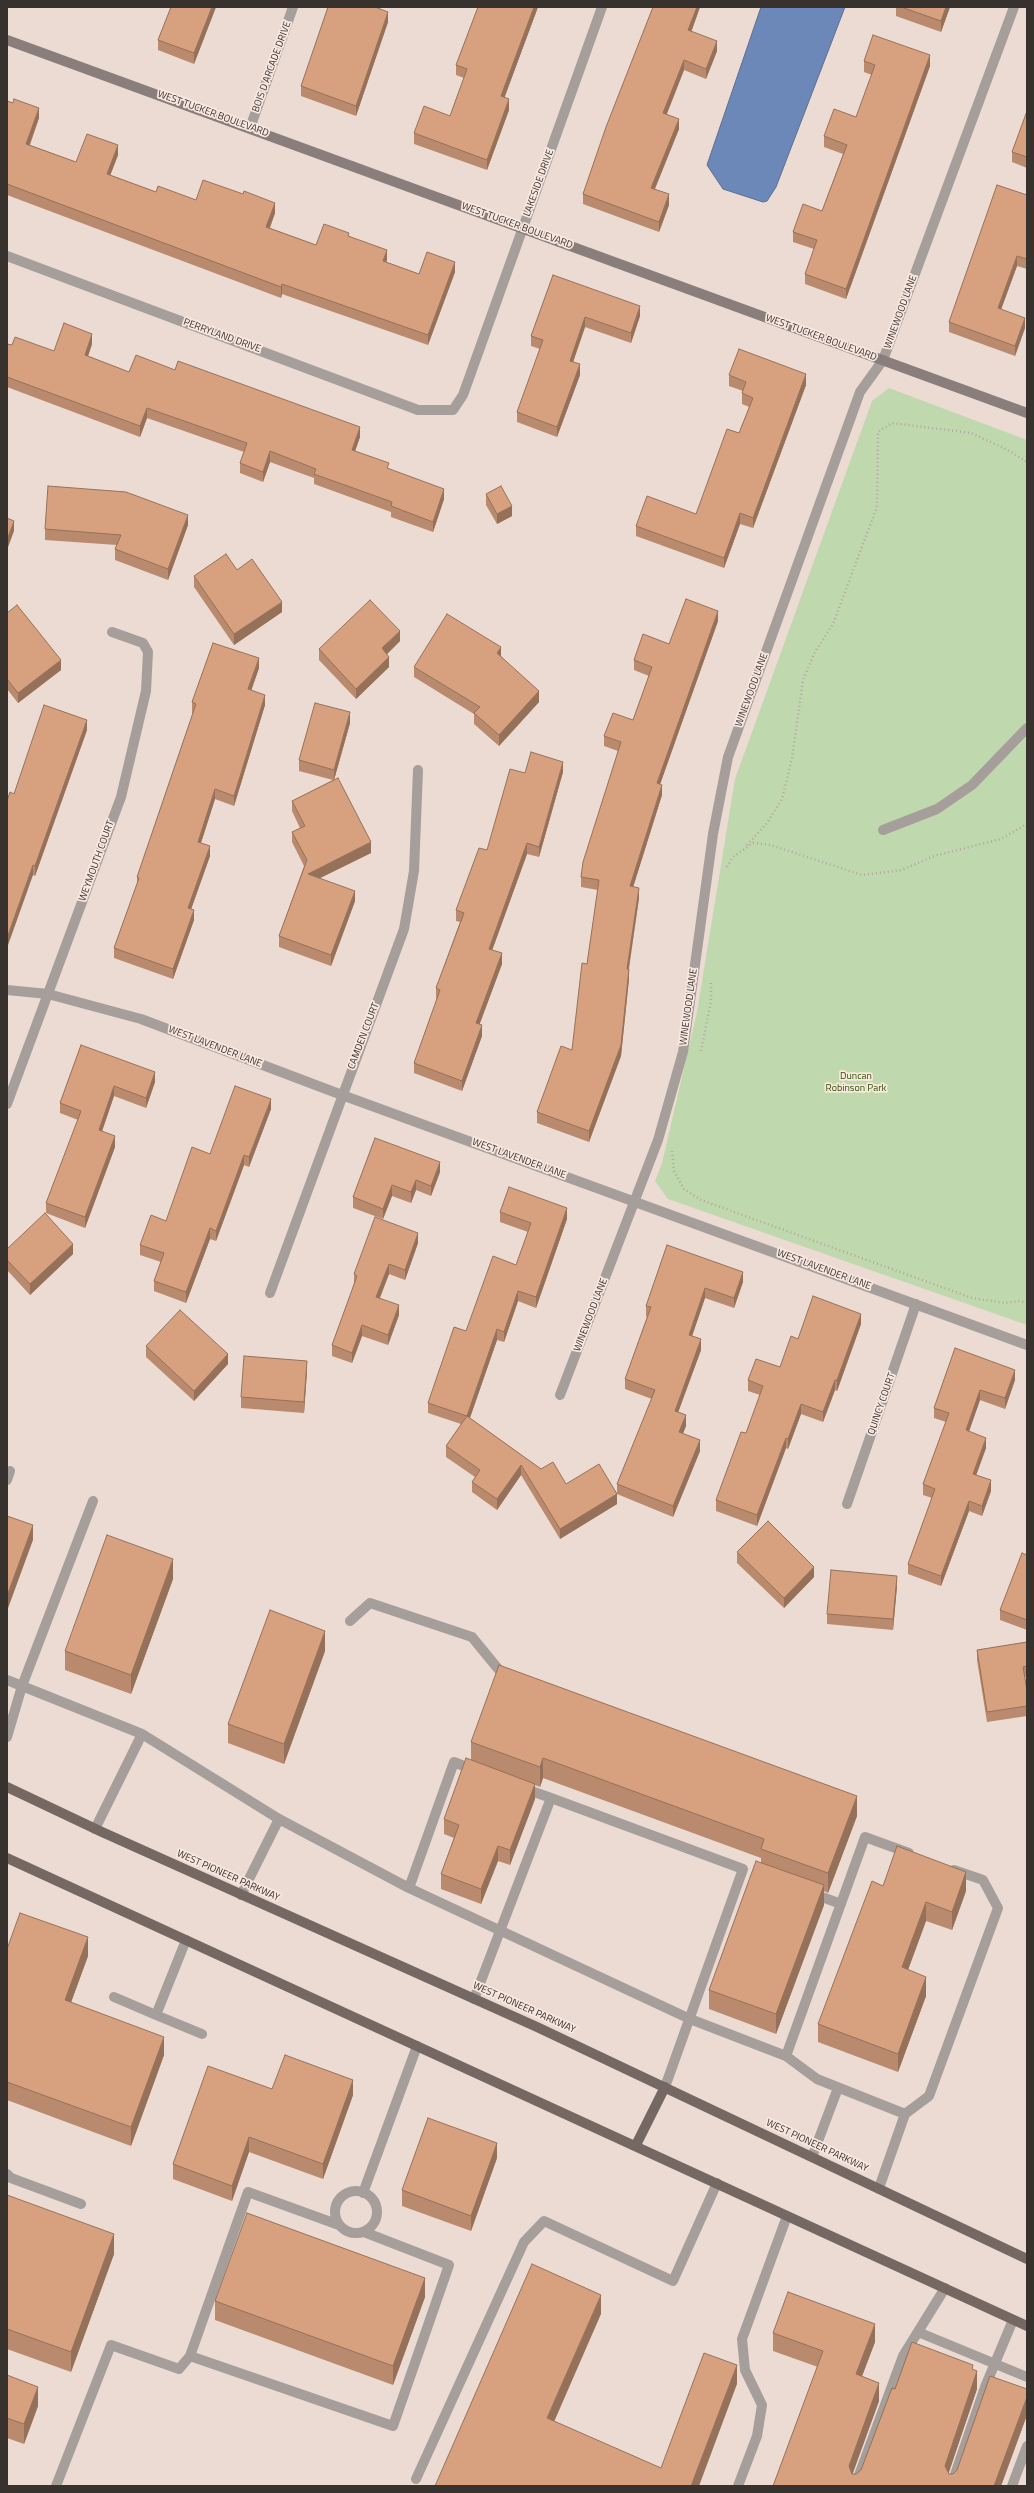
<!DOCTYPE html>
<html>
<head>
<meta charset="utf-8">
<style>
	body { margin:0 }
	#map { position:relative; width:1034px; height:2493px; overflow:hidden; background:#ecdbd3; font-family:"Titillium Web",sans-serif }
	canvas { display:block }
	.frame { position:absolute; inset:0; border:8px solid #38322f; pointer-events:none }
</style>
</head>
<body>
<div id="map">
<canvas width="1034" height="2493"></canvas>
<div class="frame"></div>
</div>
<script>
const g = document.querySelector('canvas').getContext('2d');
g.lineJoin = 'round';
function paint(path, color) {
  g.fillStyle = color;
  g.fill(path, 'evenodd');
}
function poly(rows) {
  const path = new Path2D();
  for (const r of rows) {
    if (r.length === 3) {
      path.moveTo(r[0] + r[2], r[1]);
      path.arc(r[0], r[1], r[2], 0, 2 * Math.PI);
      continue;
    }
    path.moveTo(r[0], r[1]);
    for (let i = 2; i < r.length; i += 2) path.lineTo(r[i], r[i + 1]);
  }
  return path;
}
function trace(path, color, width, dash) {
  g.strokeStyle = color;
  g.lineWidth = width;
  g.lineCap = dash ? 'butt' : 'round';
  g.setLineDash(dash || []);
  g.stroke(path);
}
function write(font, color, halo, rows, align = 'center') {
  g.font = font + ' "Titillium Web",sans-serif';
  g.lineWidth = 3.5;
  g.setLineDash([]);
  g.textBaseline = 'middle';
  g.strokeStyle = halo;
  g.fillStyle = color;
  for (const [text, x, y, turn = 0] of rows) {
    g.save();
    g.translate(x, y);
    g.rotate((+turn || 0) * Math.PI / 180);
    g.textAlign = isNaN(turn) ? turn : align;
    if (halo) g.strokeText(text, 0, 0);
    g.fillText(text, 0, 0);
    g.restore();
  }
}
paint(poly([
	[889,388,1027,440,1027,1325,668,1199,655,1181,662,1163,697,1012,735,779,872,401]
]), '#c0d8ad');
const water = poly([
	[761,7,845,7,776,187,767,201,763,202,723,189,707,165,761,7]
]);
paint(water, '#6c88b8');
trace(water, '#5c6e8f', 1);
trace(poly([
	[747,845,767,823,782,799,792,758,803,680,815,652,833,624,877,507,878,432,892,423,971,433,1006,449,1027,462],
	[727,867,733,857,753,843,771,845,862,875,902,870,934,856,1001,839,1027,824],
	[701,1051,711,1001,711,981],
	[672,1151,674,1171,684,1189,701,1200,972,1298,1005,1303,1019,1301,1027,1303]
]), '#b4a6a0', 2.5, [1, 3]);
trace(poly([
	[883,830,937,809,972,785,1027,728],
	[7,1480,10,1471],
	[350,1621,370,1603,472,1637,499,1670],
	[7,1680,142,1734,279,1819,409,1888,690,2019,786,2056,865,1837,909,1853],
	[7,1737,22,1686,93,1501],
	[523,1788,551,1798],
	[95,1829,142,1734],
	[409,1888,454,1762,476,1771],
	[811,1893,841,1904],
	[241,1895,279,1819],
	[186,1940,156,2015,202,2034],
	[114,1997,156,2015],
	[474,1999,551,1798,743,1869,665,2087],
	[786,2056,817,2079,905,2114,929,2096,998,1908,983,1880,954,1870],
	[812,2157,838,2088],
	[7,2174,11,2178,81,2204],
	[879,2188,905,2114],
	[356,2212,21],
	[363,2193,417,2046],
	[339,2225,248,2192,190,2356,393,2426,449,2265,364,2232],
	[918,2332,1027,2377],
	[416,2479,524,2242,544,2221,673,2281,717,2183],
	[56,2486,111,2345,179,2369,190,2356],
	[738,2486,757,2436,762,2405,745,2370,742,2339,787,2216],
	[855,2486,903,2356,945,2288],
	[951,2486,985,2387,1013,2320],
	[1012,2486,1027,2446]
]), '#a59e9b', 10);
trace(poly([
	[250,128,293,7],
	[7,256,418,410,453,410,463,395,602,7],
	[7,990,48,994,141,1019,342,1095,1027,1345],
	[7,1104,121,797,146,691,148,652,143,643,112,632],
	[270,1293,404,929,414,871,418,770],
	[560,1395,658,1140,683,1052,713,834,728,757,860,392,883,360,1014,7],
	[847,1504,916,1304]
]), '#a59e9b', 10);
trace(poly([
	[7,40,1027,413]
]), '#897e7b', 10);
trace(poly([
	[7,1787,102,1832,537,2027,1027,2259],
	[7,1858,1027,2326],
	[636,2145,665,2087]
]), '#756863', 10);
paint(poly([
	[171,7,216,7,194,64,158,50,158,40],
	[478,7,538,7,504,98,509,110,487,170,414,144,414,133,450,116,464,78,456,75,456,65],
	[653,7,700,7,691,32,717,51,706,79,684,70,667,114,679,129,655,189,669,205,659,232,583,204,583,194],
	[896,7,950,7,941,32,896,16],
	[388,22,356,116,301,96,301,86],
	[864,61,930,66,846,299,805,284,805,274,814,249,793,242,793,232,822,211,843,154,824,147,824,136,856,117,872,75,864,72],
	[7,101,39,118,30,145,76,162,118,155,110,175,156,192,196,200,275,213,270,228,316,245,349,236,387,260,386,262,419,274,455,272,428,345,282,294,281,298,7,195],
	[1027,111,1027,168,1012,162,1012,152],
	[1027,195,1027,269,1017,266,1001,309,1025,328,1015,356,949,332,949,322],
	[553,275,640,316,631,343,585,327,573,362,580,375,557,437,517,422,517,412,540,349,531,346,531,336],
	[7,344,12,345,54,351,92,344,88,356,129,372,175,370,360,437,355,451,444,499,433,532,391,517,391,512,314,484,314,478,270,462,263,482,240,473,240,463,244,452,147,418,140,437,7,387],
	[729,375,806,385,753,528,740,524,724,568,636,536,636,526,696,514,739,433,749,407,742,404,742,393,743,391,729,386],
	[486,494,512,516,497,524,486,505],
	[188,525,168,580,115,560,115,549,117,545,45,540,45,529],
	[237,570,282,612,234,645,194,587,194,576],
	[7,613,61,670,18,703,7,689],
	[718,621,660,784,662,795,633,887,639,898,629,969,629,979,621,1056,589,1142,537,1123,537,1112,572,1050,587,964,598,890,581,887,581,877,618,751,604,746,604,736,633,720,649,676,634,670,634,660],
	[400,641,387,654,389,667,356,699,319,660,319,649],
	[501,656,539,702,499,746,474,724,474,714,414,677,414,667],
	[259,668,251,690,265,705,234,806,215,799,201,843,210,856,191,909,194,920,173,979,114,958,114,948,137,885,137,877,193,713,192,713,192,702],
	[350,723,334,780,371,853,320,878,355,901,331,966,279,947,279,936,304,866,292,842,292,832,300,828,292,811,292,801,333,780,299,771,299,760],
	[87,730,35,876,33,875,14,794],
	[563,772,539,857,527,854,492,950,502,964,479,1025,482,1036,462,1091,414,1073,414,1063,437,999,436,998,436,988,460,922,456,921,456,910,487,850,525,773],
	[81,1045,155,1082,146,1108,114,1096,102,1131,115,1147,85,1228,46,1213,46,1203,78,1120,60,1113,60,1103],
	[271,1109,249,1167,244,1165,216,1241,210,1239,186,1303,154,1291,154,1281,161,1262,140,1255,140,1245,166,1221,210,1154],
	[375,1138,440,1172,431,1196,416,1190,411,1203,392,1196,383,1219,353,1208,353,1197],
	[500,1212,567,1219,536,1308,518,1301,504,1342,497,1340,470,1418,541,1469,566,1484,617,1493,617,1484,652,1399,625,1389,625,1379,647,1317,646,1316,646,1306,667,1245,743,1282,734,1308,705,1298,692,1336,701,1350,678,1412,686,1426,683,1434,700,1451,673,1517,617,1494,617,1504,560,1539,521,1475,497,1510,472,1492,472,1482,475,1477,446,1457,446,1446,461,1424,428,1413,428,1403,466,1331,516,1265,528,1232,500,1222],
	[418,1243,405,1280,389,1274,380,1298,399,1315,388,1345,362,1336,352,1363,332,1356,332,1345,354,1285,354,1274],
	[7,1249,73,1254,30,1295,7,1270],
	[861,1324,837,1391,835,1390,823,1422,801,1414,788,1449,786,1448,757,1526,716,1511,716,1500,746,1433,760,1395,748,1391,748,1380,780,1367,798,1339],
	[146,1346,228,1364,194,1401,146,1357],
	[955,1348,1015,1380,1005,1409,980,1400,969,1431,986,1448,976,1475,991,1491,982,1516,969,1511,941,1586,908,1574,908,1564,932,1498,923,1495,923,1484,946,1422,934,1418,934,1408],
	[307,1371,304,1413,241,1408,241,1397],
	[737,1552,814,1577,784,1608,737,1563],
	[1027,1555,1027,1630,1000,1620,1000,1610],
	[173,1579,131,1694,65,1670,65,1651],
	[897,1586,893,1630,827,1624,827,1614],
	[1027,1642,1027,1676,1025,1677,1027,1691,1027,1716,987,1722,977,1660,977,1650],
	[325,1651,284,1764,228,1743,228,1724],
	[471,1742,857,1816,828,1893,824,1891,824,1905,776,2034,709,2009,709,1990,761,1863,761,1858,543,1778,540,1787,535,1785,535,1799,510,1865,498,1861,481,1904,441,1889,441,1874,454,1838,444,1834,444,1819,471,1760],
	[883,1886,966,1891,952,1930,926,1921,908,1970,926,1996,898,2072,818,2042,818,2024],
	[7,1949,88,1956,71,2002,164,2055,131,2146,7,2100],
	[272,2089,353,2095,323,2179,249,2152,232,2201,173,2179,173,2164],
	[497,2158,471,2231,402,2206,402,2190],
	[7,2195,114,2254,71,2372,7,2349],
	[425,2297,393,2385,215,2320,215,2301],
	[773,2333,875,2342,862,2376,879,2401,852,2474,856,2474,861,2470,895,2389,973,2369,977,2389,948,2474,953,2474,957,2470,1027,2389,1027,2415,1001,2486,773,2486,818,2367,773,2351],
	[7,2375,38,2406,24,2444,7,2438]
]), '#b98a6d');
paint(poly([
	[212,7,216,7,194,64,194,53],
	[534,7,538,7,501,107,501,96],
	[697,7,700,7,688,41,688,30],
	[946,7,950,7,941,32,941,21],
	[388,12,388,22,356,116,356,106],
	[717,41,717,51,706,79,706,69],
	[930,55,930,66,846,299,846,289],
	[684,60,684,70,663,123,663,113],
	[509,99,509,110,487,170,487,160],
	[39,108,39,118,26,154,26,144],
	[679,119,679,129,651,198,651,188],
	[118,145,118,155,107,184,107,174],
	[669,194,669,205,659,232,659,222],
	[275,203,275,213,266,237,266,227],
	[387,250,387,260,383,271,383,261],
	[1017,256,1017,266,998,318,998,308],
	[455,262,455,272,428,345,428,335],
	[282,284,282,294,281,298,281,287],
	[640,306,640,316,631,343,631,333],
	[585,317,585,327,570,371,570,361],
	[1025,318,1025,328,1015,356,1015,346],
	[92,334,92,344,85,365,85,355],
	[580,364,580,375,557,437,557,427],
	[806,374,806,385,753,528,753,518],
	[147,408,147,418,140,437,140,426],
	[360,427,360,437,352,460,352,450],
	[270,451,270,462,263,482,263,472],
	[444,489,444,499,433,532,433,522],
	[512,506,512,516,497,524,497,514],
	[740,513,740,524,724,568,724,558],
	[188,515,188,525,168,580,168,569],
	[14,521,14,531,7,550,7,540],
	[282,602,282,612,234,645,234,634],
	[718,611,718,621,657,793,657,783],
	[400,631,400,641,382,659,382,648],
	[501,647,501,657,497,653],
	[389,657,389,667,356,699,356,689],
	[259,658,259,668,248,700,248,689],
	[61,660,61,670,18,703,18,693],
	[539,691,539,702,499,746,499,735],
	[265,695,265,705,234,806,234,796],
	[350,712,350,723,334,780,334,770],
	[87,720,87,730,35,876,35,866],
	[563,762,563,772,539,857,539,847],
	[662,785,662,795,630,897,630,886],
	[215,789,215,799,198,852,198,842],
	[371,842,371,853,308,884,308,874],
	[527,843,527,854,489,959,489,949],
	[210,846,210,856,188,918,188,908],
	[33,865,33,875,7,948,7,938],
	[639,888,639,898,627,979,627,969],
	[355,891,355,901,331,966,331,955],
	[194,910,194,920,173,979,173,969],
	[502,953,502,964,476,1034,476,1023],
	[629,969,629,979,621,1056,589,1142,589,1131],
	[482,1025,482,1036,462,1091,462,1081],
	[155,1072,155,1082,146,1108,146,1098],
	[114,1086,114,1096,99,1140,99,1130],
	[271,1099,271,1109,249,1167,249,1157],
	[115,1136,115,1147,85,1228,85,1217],
	[244,1155,244,1165,216,1241,216,1231],
	[440,1162,440,1172,431,1196,431,1186],
	[416,1180,416,1190,411,1203,411,1192],
	[392,1185,392,1196,383,1219,383,1209],
	[567,1208,567,1219,536,1308,536,1297],
	[210,1228,210,1239,186,1303,186,1292],
	[418,1233,418,1243,405,1280,405,1270],
	[73,1244,73,1254,30,1295,30,1284],
	[389,1264,389,1274,376,1307,376,1297],
	[743,1272,743,1282,734,1308,734,1298],
	[705,1288,705,1298,689,1345,689,1335],
	[518,1291,518,1301,504,1342,504,1332],
	[399,1305,399,1315,388,1345,388,1335],
	[861,1314,861,1324,837,1391,837,1380],
	[362,1325,362,1336,352,1363,352,1353],
	[497,1329,497,1340,467,1426,467,1416],
	[701,1339,701,1350,675,1421,675,1411],
	[228,1354,228,1364,194,1401,194,1391],
	[307,1361,307,1371,304,1413,304,1402],
	[1015,1370,1015,1380,1005,1409,1005,1398],
	[835,1380,835,1390,823,1422,823,1412],
	[980,1390,980,1400,966,1440,966,1430],
	[801,1404,801,1414,788,1449,788,1439],
	[686,1415,686,1426,679,1442,679,1432],
	[786,1438,786,1448,757,1526,757,1515],
	[986,1438,986,1448,973,1484,973,1474],
	[700,1440,700,1451,673,1517,673,1506],
	[521,1465,521,1475,497,1510,497,1499],
	[991,1480,991,1491,982,1516,982,1506],
	[617,1494,617,1504,560,1539,560,1529],
	[969,1501,969,1511,941,1586,941,1576],
	[33,1525,33,1540,7,1611,7,1596],
	[173,1559,173,1579,131,1694,131,1675],
	[814,1567,814,1577,784,1608,784,1598],
	[897,1576,897,1586,893,1630,893,1619],
	[325,1631,325,1651,284,1764,284,1744],
	[543,1758,543,1778,540,1787,540,1767],
	[535,1784,535,1799,510,1865,510,1850],
	[857,1796,857,1816,828,1893,828,1873],
	[498,1846,498,1861,481,1904,481,1889],
	[966,1872,966,1891,952,1930,952,1912],
	[824,1885,824,1905,776,2034,776,2014],
	[926,1902,926,1921,902,1986,902,1967],
	[88,1937,88,1956,65,2019,65,2000],
	[926,1977,926,1996,898,2072,898,2054],
	[164,2037,164,2055,131,2146,131,2127],
	[353,2080,353,2095,323,2179,323,2164],
	[249,2137,249,2152,232,2201,232,2186],
	[497,2143,497,2158,471,2231,471,2216],
	[114,2234,114,2254,71,2372,71,2352],
	[425,2278,425,2297,393,2385,393,2366],
	[601,2295,601,2314,547,2438,547,2418],
	[875,2324,875,2342,856,2392,856,2374],
	[737,2365,737,2384,699,2486,691,2486],
	[977,2371,977,2389,945,2484,945,2466],
	[879,2383,879,2401,849,2484,849,2466],
	[38,2387,38,2406,24,2444,24,2424],
	[1027,2397,1027,2415,1001,2486,994,2486]
]), '#967159');
const building = poly([
	[171,7,212,7,194,53,158,40,171,7],
	[328,7,375,7,388,12,356,106,301,86,328,7],
	[478,7,534,7,501,96,509,99,487,160,414,133,424,106,450,116,467,69,456,65,478,7],
	[653,7,697,7,688,30,717,41,706,69,684,60,663,113,679,119,651,188,669,194,659,222,583,194,606,127,653,7],
	[901,7,946,7,941,21,901,7],
	[873,35,930,55,846,289,805,274,817,240,793,232,803,204,822,211,847,145,824,136,834,109,856,117,875,65,864,61,873,35],
	[14,99,39,108,26,144,76,162,87,134,118,145,107,174,156,192,158,186,196,200,203,180,243,194,244,191,275,203,266,227,316,245,324,224,349,233,348,236,387,250,383,261,419,274,427,252,455,262,428,335,282,284,281,287,7,184,7,101,13,103,14,99],
	[1027,111,1027,157,1012,152,1027,111],
	[997,185,1027,195,1027,259,1017,256,998,308,1025,318,1015,346,949,322,997,185],
	[553,275,640,306,631,333,585,317,570,361,580,364,557,427,517,412,543,340,531,336,553,275],
	[64,323,92,334,85,355,129,372,136,355,175,370,178,361,360,427,352,450,389,463,387,468,444,489,433,522,391,506,392,502,314,474,316,469,270,451,263,472,240,463,247,443,147,408,140,426,7,377,7,344,12,345,15,337,54,351,64,323],
	[739,349,806,374,753,518,740,513,724,558,636,526,647,496,696,514,727,429,739,433,753,398,742,393,746,382,729,375,739,349],
	[48,486,126,492,188,515,168,569,115,549,121,535,45,529,48,486],
	[501,486,512,506,497,514,486,494,501,486],
	[7,518,14,521,7,540,7,518],
	[226,554,237,570,252,559,282,602,234,634,194,576,226,554],
	[686,599,718,611,657,783,662,785,630,886,639,888,627,969,629,969,621,1045,589,1131,537,1112,561,1046,572,1050,582,963,587,964,599,880,581,877,583,862,621,742,604,736,613,713,633,720,652,667,634,660,643,634,669,644,686,599],
	[370,600,400,631,382,648,389,657,356,689,319,649,370,600],
	[17,605,61,660,18,693,7,679,7,613,17,605],
	[447,614,501,647,497,653,539,691,499,735,474,713,480,707,414,667,447,614],
	[213,643,259,658,248,689,265,695,234,796,215,789,198,842,210,846,188,908,194,910,173,969,114,948,139,878,137,877,196,704,192,702,213,643],
	[315,703,350,712,334,770,299,760,315,703],
	[44,705,87,720,35,866,33,865,7,938,7,801,10,792,14,794,44,705],
	[531,752,563,762,539,847,527,843,489,949,502,953,476,1023,482,1025,462,1081,414,1063,440,990,436,988,464,913,456,910,479,848,487,850,510,769,525,773,531,752],
	[338,778,371,842,308,874,355,891,331,955,279,936,307,860,292,832,305,826,292,801,338,778],
	[81,1045,155,1072,146,1098,114,1086,99,1130,115,1136,85,1217,46,1203,81,1111,60,1103,81,1045],
	[235,1086,271,1099,249,1157,244,1155,216,1231,210,1228,186,1292,154,1281,164,1253,140,1245,151,1215,166,1221,192,1147,210,1154,235,1086],
	[375,1138,440,1162,431,1186,416,1180,411,1192,392,1185,383,1209,353,1197,375,1138],
	[509,1187,567,1208,536,1297,518,1291,504,1332,497,1329,467,1416,428,1403,454,1327,466,1331,493,1256,516,1265,531,1223,500,1212,509,1187],
	[45,1213,73,1244,30,1284,7,1260,7,1249,45,1213],
	[375,1217,418,1233,405,1270,389,1264,376,1297,399,1305,388,1335,362,1325,352,1353,332,1345,357,1276,354,1274,375,1217],
	[667,1245,743,1272,734,1298,705,1288,689,1335,701,1339,675,1411,686,1415,679,1432,700,1440,673,1506,617,1484,655,1390,625,1379,651,1307,646,1306,667,1245],
	[813,1296,861,1314,837,1380,835,1380,823,1412,801,1404,788,1439,786,1438,757,1515,716,1500,741,1432,746,1433,763,1386,748,1380,756,1359,780,1367,791,1336,798,1339,813,1296],
	[180,1310,228,1354,194,1391,146,1346,180,1310],
	[955,1348,1015,1370,1005,1398,980,1390,966,1430,986,1438,973,1474,991,1480,982,1506,969,1501,941,1576,908,1564,935,1489,923,1484,949,1413,934,1408,955,1348],
	[244,1356,307,1361,304,1402,241,1397,244,1356],
	[467,1416,541,1469,553,1462,566,1484,599,1464,617,1494,560,1529,521,1465,497,1499,472,1482,480,1470,446,1446,467,1416],
	[7,1516,33,1525,7,1596,7,1516],
	[768,1521,814,1567,784,1598,737,1552,768,1521],
	[107,1535,173,1559,131,1675,65,1651,107,1535],
	[1022,1553,1027,1555,1027,1620,1000,1610,1022,1553],
	[831,1570,897,1576,893,1619,827,1614,831,1570],
	[270,1610,325,1631,284,1744,228,1724,270,1610],
	[1027,1642,1027,1666,1023,1667,1027,1691,1027,1706,987,1712,977,1650,1027,1642],
	[499,1665,857,1796,828,1873,761,1849,764,1839,543,1758,540,1767,471,1742,499,1665],
	[466,1758,535,1784,510,1850,498,1846,481,1889,441,1874,459,1825,444,1819,466,1758],
	[897,1846,966,1872,952,1912,926,1902,902,1967,926,1977,898,2054,818,2024,872,1881,883,1886,897,1846],
	[756,1861,824,1885,776,2014,709,1990,756,1861],
	[20,1913,88,1937,65,2000,164,2037,131,2127,7,2082,7,1949,20,1913],
	[285,2055,353,2080,323,2164,249,2137,232,2186,173,2164,208,2066,272,2089,285,2055],
	[428,2118,497,2143,471,2216,402,2190,428,2118],
	[7,2195,114,2234,71,2352,7,2329,7,2195],
	[247,2213,425,2278,393,2366,215,2301,247,2213],
	[532,2264,601,2295,547,2418,661,2468,704,2353,737,2365,691,2486,435,2486,532,2264],
	[788,2292,875,2324,856,2374,879,2383,849,2466,852,2474,856,2474,861,2470,892,2388,895,2389,912,2342,973,2365,972,2369,977,2371,945,2466,949,2474,953,2474,957,2470,990,2376,1027,2389,1027,2397,994,2486,773,2486,823,2351,773,2333,788,2292],
	[7,2375,38,2387,24,2424,7,2418,7,2375]
]);
paint(building, '#d7a17f');
trace(building, '#967159', 1);
write('10px', '#38322f', '#f9e8e0', [
	["BOIS D ARCADE DRIVE",272,67,-70],
	["WEST TUCKER BOULEVARD",213,114,20],
	["LAKESIDE DRIVE",539,183,-70],
	["WEST TUCKER BOULEVARD",517,226,20],
	["WINEWOOD LANE",901,312,-70],
	["PERRYLAND DRIVE",222,336,20],
	["WEST TUCKER BOULEVARD",821,338,20],
	["WINEWOOD LANE",752,690,-70],
	["WEYMOUTH COURT",97,861,-70],
	["WINEWOOD LANE",689,1007,-82],
	["CAMDEN COURT",364,1036,-69],
	["WEST LAVENDER LANE",215,1047,21],
	["WEST LAVENDER LANE",519,1159,20],
	["WEST LAVENDER LANE",824,1270,20],
	["WINEWOOD LANE",591,1315,-69],
	["QUINCY COURT",882,1404,-71],
	["WEST PIONEER PARKWAY",228,1876,24],
	["WEST PIONEER PARKWAY",524,2008,24],
	["WEST PIONEER PARKWAY",817,2146,25]
]);
write('10px', '#2f5100', '#f9e8e0', [
	["Duncan",856,1077],
	["Robinson Park",856,1089]
]);
</script>
</body>
</html>
